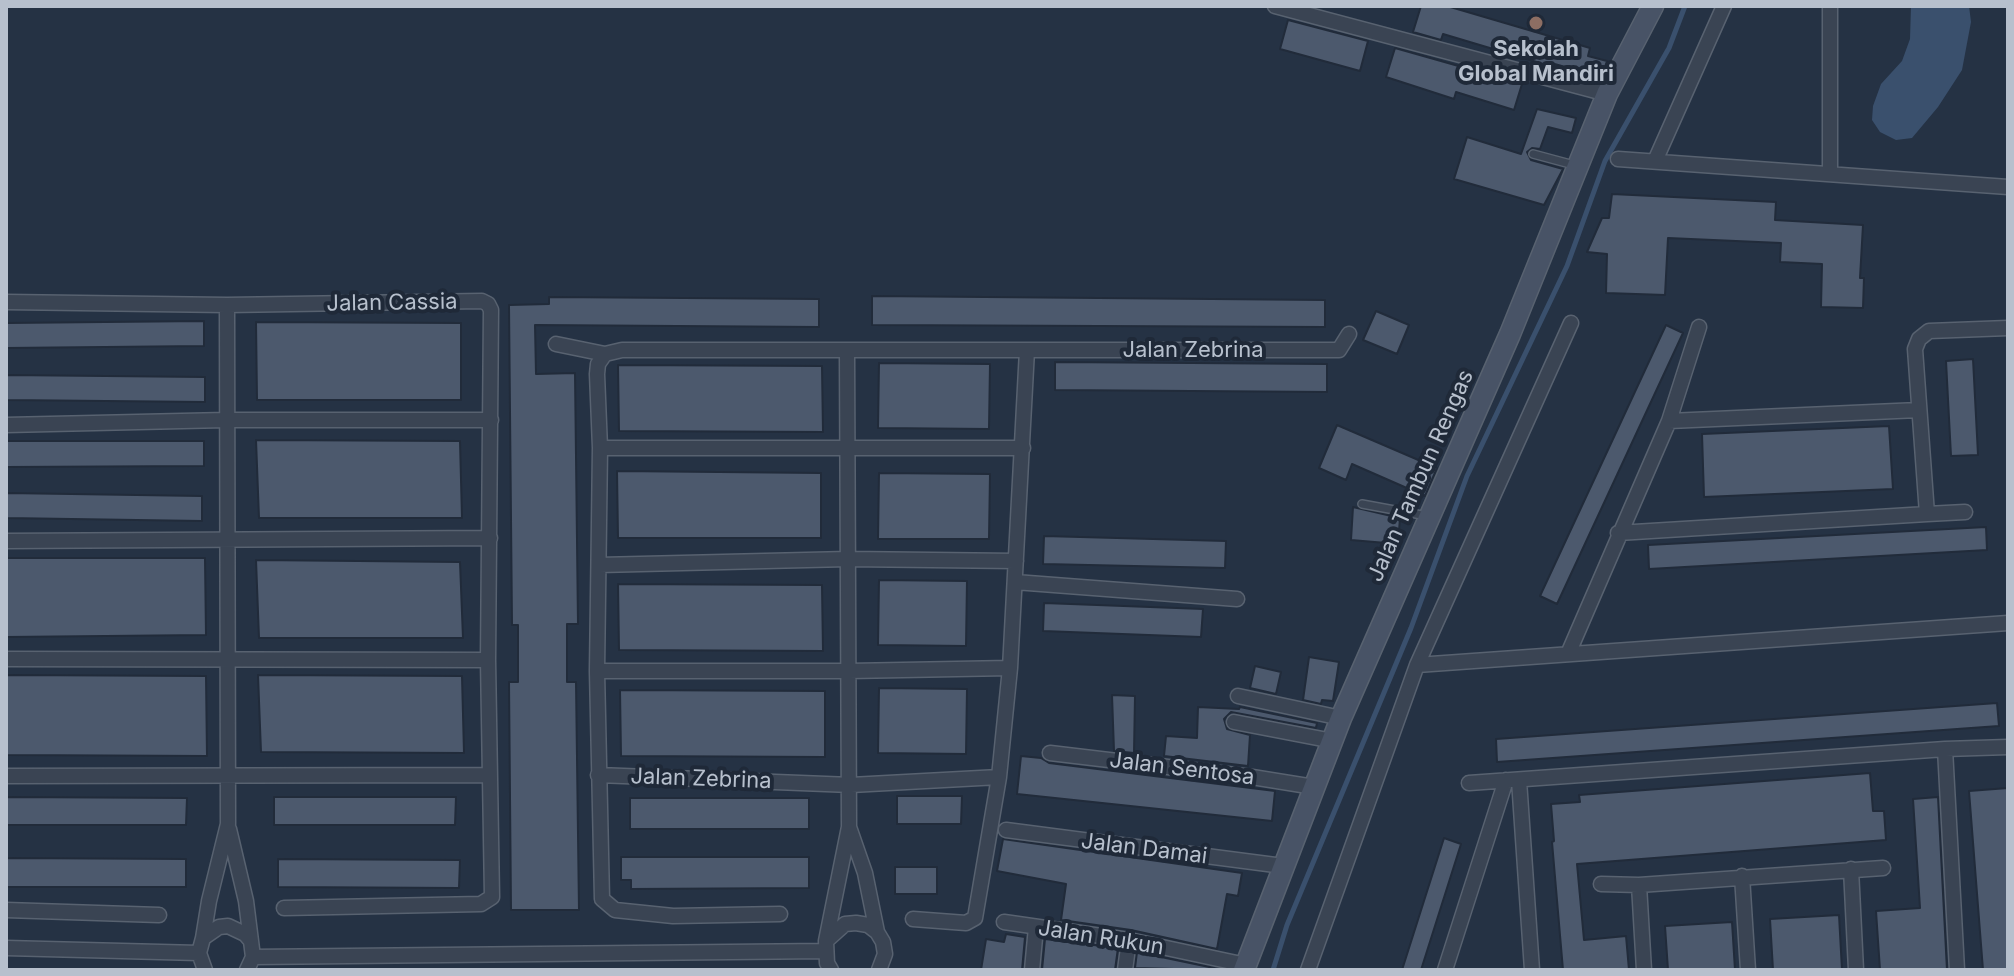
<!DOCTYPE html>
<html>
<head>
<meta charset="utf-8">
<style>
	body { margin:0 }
	#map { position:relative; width:2014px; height:976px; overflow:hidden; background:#253244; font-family:Inter,sans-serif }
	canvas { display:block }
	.frame { position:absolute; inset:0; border:8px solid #b7c0cd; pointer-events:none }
</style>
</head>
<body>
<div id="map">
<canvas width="2014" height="976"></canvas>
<div class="frame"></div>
</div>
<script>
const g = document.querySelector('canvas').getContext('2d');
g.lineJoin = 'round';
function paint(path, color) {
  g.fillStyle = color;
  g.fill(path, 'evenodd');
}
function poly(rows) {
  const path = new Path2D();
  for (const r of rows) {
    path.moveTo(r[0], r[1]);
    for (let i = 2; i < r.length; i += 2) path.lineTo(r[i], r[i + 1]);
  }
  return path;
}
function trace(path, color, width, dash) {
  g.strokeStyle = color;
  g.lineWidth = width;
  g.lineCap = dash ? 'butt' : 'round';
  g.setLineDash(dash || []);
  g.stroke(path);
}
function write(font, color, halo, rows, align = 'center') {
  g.font = font + ' Inter,sans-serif';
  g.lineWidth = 8;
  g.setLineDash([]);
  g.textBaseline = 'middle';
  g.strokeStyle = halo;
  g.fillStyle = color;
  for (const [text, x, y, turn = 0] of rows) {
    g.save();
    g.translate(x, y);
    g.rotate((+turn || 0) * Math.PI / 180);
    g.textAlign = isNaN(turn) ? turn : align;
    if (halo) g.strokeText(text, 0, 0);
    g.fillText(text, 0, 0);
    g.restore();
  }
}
paint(poly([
	[1911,6,1969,6,1971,22,1962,70,1938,107,1912,138,1896,140,1880,132,1872,120,1873,106,1881,84,1902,61,1910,39]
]), '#3a506d');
trace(poly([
	[1273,970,1287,925,1411,628,1467,476,1567,266,1605,161,1669,48,1685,6]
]), '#3a506d', 5);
const building = poly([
	[1421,6,1447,6,1590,48,1588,56,1607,61,1603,73,1601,77,1551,63,1550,66,1443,34,1441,40,1413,32,1421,6],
	[1288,20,1368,41,1360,71,1280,49,1288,20],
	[1395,48,1522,84,1514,110,1456,92,1454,99,1386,77,1395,48],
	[1537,109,1576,118,1572,133,1548,127,1540,149,1532,148,1527,152,1531,160,1563,169,1544,205,1454,179,1467,137,1521,154,1537,109],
	[1612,194,1776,202,1775,220,1863,225,1860,278,1864,278,1863,308,1821,307,1822,264,1780,262,1781,243,1668,238,1665,295,1606,293,1607,254,1587,252,1602,218,1609,218,1612,194],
	[872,296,1325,300,1325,327,872,325,872,296],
	[549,297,819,299,819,327,535,325,536,374,575,373,578,624,567,624,567,682,576,682,579,910,511,910,509,682,518,682,518,625,512,625,509,305,549,304,549,297],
	[1376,311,1409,325,1397,354,1363,340,1376,311],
	[204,321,204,346,6,348,6,323,204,321],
	[256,322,461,323,461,400,257,400,256,322],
	[1666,325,1683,333,1557,604,1540,596,1666,325],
	[1973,359,1978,455,1951,456,1946,361,1973,359],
	[1055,362,1327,364,1327,392,1055,390,1055,362],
	[879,363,990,364,989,429,878,428,879,363],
	[618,365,822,366,823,432,619,431,618,365],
	[6,375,205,377,205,402,6,400,6,375],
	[1337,425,1437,468,1425,496,1352,464,1346,480,1319,468,1337,425],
	[1889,426,1893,489,1704,497,1702,434,1889,426],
	[256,440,460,441,462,518,259,518,256,440],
	[6,441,204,441,204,466,6,467,6,441],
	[617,471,821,473,821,538,618,538,617,471],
	[879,473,990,474,989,539,878,539,879,473],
	[6,493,202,496,202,521,6,518,6,493],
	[1353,507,1400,518,1398,544,1351,540,1353,507],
	[1986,527,1987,550,1649,569,1648,545,1986,527],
	[1044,536,1226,541,1225,568,1043,564,1044,536],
	[6,558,205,558,206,635,6,637,6,558],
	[256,560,460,562,463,638,259,638,256,560],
	[879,580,967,581,966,646,878,645,879,580],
	[618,584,822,585,823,651,619,650,618,584],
	[1044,603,1203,609,1201,637,1043,631,1044,603],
	[1309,657,1339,662,1333,701,1322,700,1321,704,1303,700,1309,657],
	[1255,666,1281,672,1276,694,1250,688,1255,666],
	[6,675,206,676,207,756,6,755,6,675],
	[258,675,462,676,464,753,261,752,258,675],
	[879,688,967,689,966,754,878,753,879,688],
	[620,690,825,691,825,757,621,756,620,690],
	[1112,695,1135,696,1134,753,1114,751,1112,695],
	[1997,703,1999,726,1497,762,1496,739,1997,703],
	[1198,707,1239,709,1240,707,1317,723,1316,728,1231,712,1224,719,1227,729,1250,735,1248,766,1164,756,1166,736,1197,738,1198,707],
	[1021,756,1041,758,1049,763,1275,791,1272,821,1017,794,1021,756],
	[1870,773,1873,811,1884,811,1886,840,1577,864,1584,940,1626,936,1629,970,1563,970,1552,842,1554,841,1551,804,1580,802,1579,795,1870,773],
	[2008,788,2008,970,1983,970,1969,791,2008,788],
	[897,796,962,796,961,824,897,824,897,796],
	[6,797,187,798,186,825,6,825,6,797],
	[274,797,456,797,455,825,274,825,274,797],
	[1938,797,1947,970,1880,970,1876,911,1920,908,1913,799,1938,797],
	[630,798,809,798,809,829,630,829,630,798],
	[1444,838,1461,844,1421,970,1402,970,1444,838],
	[1003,839,1242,873,1238,896,1227,894,1217,949,1131,930,1061,920,1066,884,997,871,1003,839],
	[621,857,809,857,809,888,631,889,631,880,621,880,621,857],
	[6,858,186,859,186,887,6,887,6,858],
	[278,859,460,860,459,888,278,887,278,859],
	[895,867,937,867,937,894,895,894,895,867],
	[1839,915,1842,970,1773,970,1770,919,1839,915],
	[1732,922,1735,970,1668,970,1665,926,1732,922],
	[1006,934,1025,937,1022,970,981,970,986,939,1004,942,1006,934],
	[1045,939,1118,948,1115,970,1042,970,1045,939],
	[1137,952,1214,968,1213,970,1135,968,1137,952]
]);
paint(building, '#4c596d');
trace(building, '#212b3a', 2);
const lane = poly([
	[1533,154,1574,165],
	[1362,504,1427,516]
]);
const street = poly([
	[1275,6,1607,94],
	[1618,159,2008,187],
	[1655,161,1724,6],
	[1830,174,1830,6],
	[6,302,227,305,482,301,488,304,491,310,488,660,492,897,481,904,284,908],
	[556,344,605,354],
	[1669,421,1699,327],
	[6,425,226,420,491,420],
	[600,448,1023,448],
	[1927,514,1965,512],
	[1618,533,1927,514,1915,349,1919,339,1929,331,2008,328],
	[6,541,490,538],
	[599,565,848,559,1016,561],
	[1015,582,1237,599],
	[1568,654,1669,421,1919,410],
	[6,659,488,660],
	[1417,665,2008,623],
	[597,671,849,671,1010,668],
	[1238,696,1341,718],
	[1234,722,1333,741],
	[1945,749,1957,970],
	[1050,753,1252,777,1314,787],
	[598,775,851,785,999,777],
	[6,776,490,775],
	[1519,780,1532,970],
	[1469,783,1945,749,2008,747],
	[849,827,865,873,877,932],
	[229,829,246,901,251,941],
	[1006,830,1283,866],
	[1851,869,1856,970],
	[1742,876,1748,970],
	[1601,884,1639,885,1883,868],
	[1639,885,1644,970],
	[6,910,159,915],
	[780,914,673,916,615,910,602,899,597,671,600,448,597,374,598,364,605,354,622,350,1339,350,1349,334],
	[913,919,966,923,975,918,999,777,1010,668,1027,350],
	[1004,922,1129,940,1246,965],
	[203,938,209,901,228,824,227,305],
	[826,941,849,827,847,351],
	[6,948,199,953],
	[253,957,825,951],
	[205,970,199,953,203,938,219,927,228,926,245,934,251,941,253,957,247,970],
	[831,970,827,963,826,941,845,924,856,923,868,925,877,932,883,942,885,954,879,970],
	[1032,970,1036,927],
	[1125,970,1129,940],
	[1308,970,1417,665,1571,323],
	[1445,970,1506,780]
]);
const secondary = poly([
	[1244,970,1341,718,1510,334,1607,94,1653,6]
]);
trace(lane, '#586270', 10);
trace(street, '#586270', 17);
trace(secondary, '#586270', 23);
trace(lane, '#3a4453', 7);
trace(street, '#3a4453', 14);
trace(secondary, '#485366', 20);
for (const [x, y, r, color] of [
	[1536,23,8,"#8d6e63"]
]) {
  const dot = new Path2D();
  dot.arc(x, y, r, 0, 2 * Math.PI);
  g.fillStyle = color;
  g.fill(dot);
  trace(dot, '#1f2938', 3);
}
write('bold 22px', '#b7c0cd', '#1f2938', [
	["Sekolah",1536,49],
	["Global Mandiri",1536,74]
]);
write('22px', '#b7c0cd', '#1f2938', [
	["Jalan Cassia",392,303,-1],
	["Jalan Zebrina",1193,350],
	["Jalan Tambun Rengas",1421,476,-66],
	["Jalan Sentosa",1182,769,7],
	["Jalan Zebrina",701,779,2],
	["Jalan Damai",1144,849,7],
	["Jalan Rukun",1101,938,9]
]);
</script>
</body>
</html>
